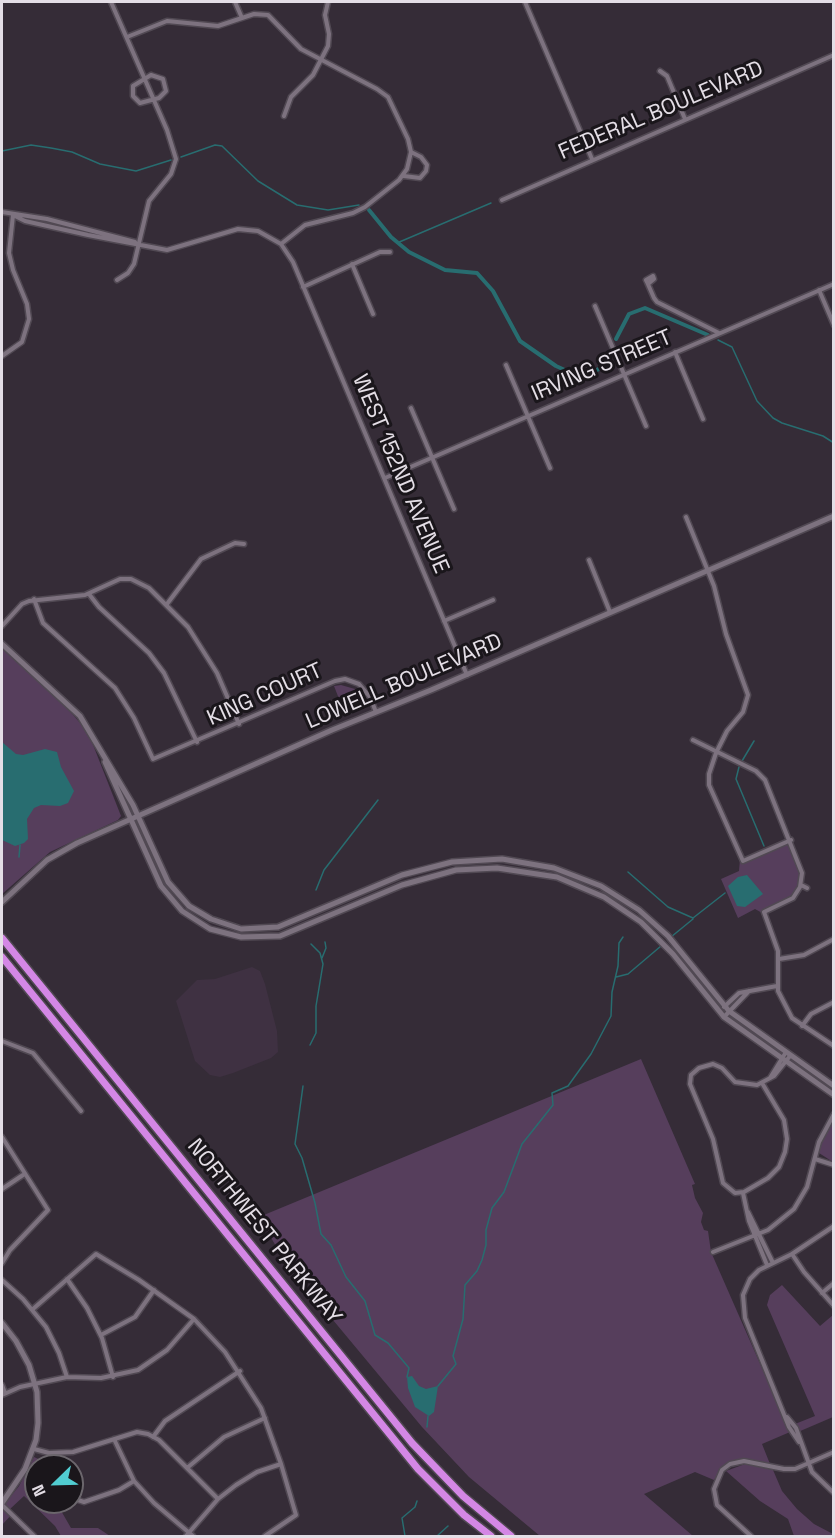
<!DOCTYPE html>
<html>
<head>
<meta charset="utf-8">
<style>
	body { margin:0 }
	#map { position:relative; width:835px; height:1538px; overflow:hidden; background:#352c37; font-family:"Space Grotesk",sans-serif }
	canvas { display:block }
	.frame { position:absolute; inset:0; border:3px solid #e4dee6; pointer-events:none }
	.north { position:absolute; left:24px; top:1454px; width:60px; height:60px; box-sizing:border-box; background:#1a161b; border:2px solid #6b666c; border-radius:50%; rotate:247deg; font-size:16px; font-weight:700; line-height:24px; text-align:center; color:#e4dee6 }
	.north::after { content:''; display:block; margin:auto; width:21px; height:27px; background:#51ccd1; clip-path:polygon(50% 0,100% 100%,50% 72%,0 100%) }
</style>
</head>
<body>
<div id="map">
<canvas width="835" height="1538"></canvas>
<div class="frame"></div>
<div class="north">N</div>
</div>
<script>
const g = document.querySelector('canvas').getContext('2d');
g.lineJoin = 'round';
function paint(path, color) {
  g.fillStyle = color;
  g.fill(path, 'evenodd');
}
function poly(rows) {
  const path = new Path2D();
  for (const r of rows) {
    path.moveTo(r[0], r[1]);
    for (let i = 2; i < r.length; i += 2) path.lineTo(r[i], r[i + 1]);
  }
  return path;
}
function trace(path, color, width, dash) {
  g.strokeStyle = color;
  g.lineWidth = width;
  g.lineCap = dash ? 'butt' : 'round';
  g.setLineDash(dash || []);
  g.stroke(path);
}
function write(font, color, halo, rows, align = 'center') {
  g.font = font + ' "Space Grotesk",sans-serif';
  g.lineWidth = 6;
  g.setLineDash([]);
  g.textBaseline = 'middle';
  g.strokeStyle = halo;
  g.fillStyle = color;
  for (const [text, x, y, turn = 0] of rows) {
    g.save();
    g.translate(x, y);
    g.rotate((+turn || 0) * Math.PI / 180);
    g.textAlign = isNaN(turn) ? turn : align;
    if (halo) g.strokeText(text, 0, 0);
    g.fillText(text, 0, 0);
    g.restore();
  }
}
paint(poly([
	[252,967,260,971,265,984,277,1031,278,1052,271,1058,233,1073,220,1077,210,1075,195,1061,176,1001,197,980,215,979]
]), '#3f3142');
paint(poly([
	[2,649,60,700,88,732,121,816,118,820,50,852,2,894],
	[341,685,355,689,359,697,341,704,334,686],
	[791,840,802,873,793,898,764,914,755,909,738,918,721,879,739,871,740,859,743,861],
	[641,1059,695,1184,692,1185,695,1198,703,1213,701,1222,704,1230,708,1231,711,1252,790,1432,762,1444,770,1464,737,1459,724,1466,714,1480,695,1472,644,1494,693,1536,540,1536,469,1477,422,1427,323,1308,310,1276,277,1248,259,1217],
	[833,1120,833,1162,819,1153,823,1136],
	[782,1285,820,1326,833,1315,833,1417,798,1432,795,1424,815,1416,767,1305,770,1295],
	[34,1457,45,1462,47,1466,36,1466,36,1502,56,1502,71,1528,98,1528,110,1536,61,1536,55,1526,24,1496,10,1509,13,1513,2,1525,2,1507,19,1486],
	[745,1464,773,1470,782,1491,797,1509,814,1524,833,1534,833,1536,794,1536,788,1519,760,1501,726,1471]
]), '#563e5c');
paint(poly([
	[2,742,16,754,23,755,45,749,57,752,61,767,74,791,68,803,60,806,41,805,34,808,27,819,28,839,24,843,15,846,2,840],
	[747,875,763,894,745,907,737,906,728,886,738,877],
	[412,1376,419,1386,426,1389,438,1386,434,1412,429,1416,415,1407,408,1388,407,1377]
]), '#286d70');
trace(poly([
	[2,151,31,145,51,148,72,152,100,164,136,171,171,160],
	[181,157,215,145,222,146,258,181,297,205,328,210,359,205],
	[397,243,491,203],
	[718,340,732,347,757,401,773,418,782,423,823,436,834,443],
	[742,761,754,741],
	[739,767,736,779,764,846],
	[19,857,20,845],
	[628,872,668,907,693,918,725,893],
	[316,890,324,870,378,800],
	[671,937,693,919],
	[322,958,326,948,325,942],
	[616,977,628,974,661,946],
	[310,1045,316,1033,316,1006,323,964,320,953,311,944],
	[303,1086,295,1144,302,1158,315,1203,321,1234,331,1245,346,1277,365,1301,375,1335,388,1343,409,1368,407,1377],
	[438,1386,456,1364,453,1356,463,1319,465,1285,477,1271,482,1260,486,1245,486,1230,492,1208,504,1192,522,1144,553,1105,552,1093,568,1086,591,1054,611,1016,612,992,618,966,619,943,623,937],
	[427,1427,428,1416],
	[405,1536,402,1518,415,1507,417,1501],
	[437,1536,448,1526]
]), '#286d70', 1.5);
trace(poly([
	[369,210,391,237,409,252,445,270,477,273,493,291,520,341,556,366,567,371,592,373,602,367,609,354],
	[616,339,629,314,645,308,708,335]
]), '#286d70', 4);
const street = poly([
	[111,2,167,130,176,159,171,174,149,201,134,264,128,273,117,280],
	[235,2,242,18],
	[525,2,592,159],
	[127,37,167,21,218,26,254,14,268,15,301,49,377,89,388,97,408,139,411,152,421,157,427,165,426,171,420,178,404,176],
	[660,71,667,76,685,119],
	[151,75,163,79,166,91,159,98,140,103,133,96,133,86,151,75],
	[284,116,291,97,313,75,328,46,329,34,325,15,328,2],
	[502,200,834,55],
	[2,212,47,219,135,242],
	[13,215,25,221,88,235,167,250,238,229,258,231,281,244,293,262,467,675],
	[281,244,305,225,353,213,365,207,399,180,407,169,411,152],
	[352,264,373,314],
	[648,284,654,279,653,276,646,280,647,282,654,298,657,302,719,333],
	[303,287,380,252,390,252],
	[819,290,834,325],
	[595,306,646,426],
	[675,352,703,419],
	[2,356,22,342,29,319,27,304,13,270,9,253,13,215],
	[506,365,550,468],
	[411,408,454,509],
	[385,478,834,284],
	[686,517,714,586,726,634,748,695,743,712,727,731,716,753,709,774,709,785,743,861,791,840],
	[589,560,610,612],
	[89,594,99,607,149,653,164,673,197,742],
	[34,599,43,623,115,688,134,718,153,759,335,681,345,679,359,684,370,697,376,712],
	[167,604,201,559,235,543,244,544],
	[444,621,493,600],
	[2,626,22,604,29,601,85,595,120,579,131,579,149,588,188,627,217,673,239,724],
	[693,740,756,771,765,780,802,873,800,887,793,898,764,912,778,951,778,991,792,1018,834,1046],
	[801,885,807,888],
	[779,959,804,955,832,940],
	[724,1007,739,993,777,986],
	[724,1017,749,991],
	[802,1026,811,1014,834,1002],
	[2,1041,33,1053,81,1111],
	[770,1078,786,1052],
	[762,1083,784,1120,787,1139,785,1152,779,1167,768,1178,744,1192,735,1193,723,1183,713,1139,690,1084,691,1075,699,1068,713,1064,722,1068,735,1082,757,1085,774,1076,790,1056],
	[2,1137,48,1210,10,1250,2,1263],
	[815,1159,834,1165],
	[2,1189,23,1175],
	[743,1193,749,1221,767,1265],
	[748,1212,773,1263],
	[713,1252,768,1230,794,1209,807,1187,819,1142,834,1114],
	[792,1254,804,1272,834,1306],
	[67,1279,87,1308,102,1338,113,1377],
	[2,1280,23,1299,46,1327,59,1353,67,1377],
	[822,1293,834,1283],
	[33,1309,96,1254,139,1280,194,1319,225,1352,261,1408,281,1464],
	[101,1335,135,1317,154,1290],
	[2,1385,5,1393],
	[2,1395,20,1387,67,1377,101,1378,138,1370,167,1350,194,1319],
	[787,1417,796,1428,812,1472,834,1493],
	[153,1437,165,1421,240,1371],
	[114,1439,134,1481,154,1503,193,1536],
	[799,1442,789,1427,745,1318,743,1295,750,1279,759,1270,792,1254,834,1226],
	[34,1449,49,1453,73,1452,137,1432,148,1434,159,1440,218,1499],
	[187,1468,224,1437,265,1418],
	[78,1500,84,1502,119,1490,134,1481],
	[2,1505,34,1536],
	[186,1536,218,1499,236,1485,257,1472,281,1464,296,1515,265,1536],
	[751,1536,717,1505,714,1489,722,1470,730,1464,744,1461,784,1469,795,1469,834,1452]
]);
const secondary = poly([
	[2,644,80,716,133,805,168,882,189,906,211,919,241,929,278,927,402,875,452,862,502,859,554,868,601,886,639,910,668,936,729,1011,834,1086],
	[105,762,161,886,182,911,210,929,241,937,280,936,402,885,456,870,497,868,557,877,604,897,641,922,673,954,724,1017,834,1095],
	[2,902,47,860,77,843,332,730,431,690,834,516],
	[2,1323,16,1341,29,1365,37,1392,38,1423,36,1440,25,1469,2,1503]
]);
const highway = poly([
	[2,938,412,1443,463,1496,511,1536],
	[2,957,418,1469,464,1515,491,1536]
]);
trace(street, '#514953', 7);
trace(secondary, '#514953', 8);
trace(highway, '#514953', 10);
trace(street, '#7d727f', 4);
trace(secondary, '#7d727f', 5);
trace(highway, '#d487e5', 7);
write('22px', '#e4dee6', '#1a161b', [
	["FEDERAL BOULEVARD",661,111,-23],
	["IRVING STREET",602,366,-23],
	["WEST 152ND AVENUE",400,474,67],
	["LOWELL BOULEVARD",404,682,-23],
	["KING COURT",265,695,-24],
	["NORTHWEST PARKWAY",264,1232,51]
]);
</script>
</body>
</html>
